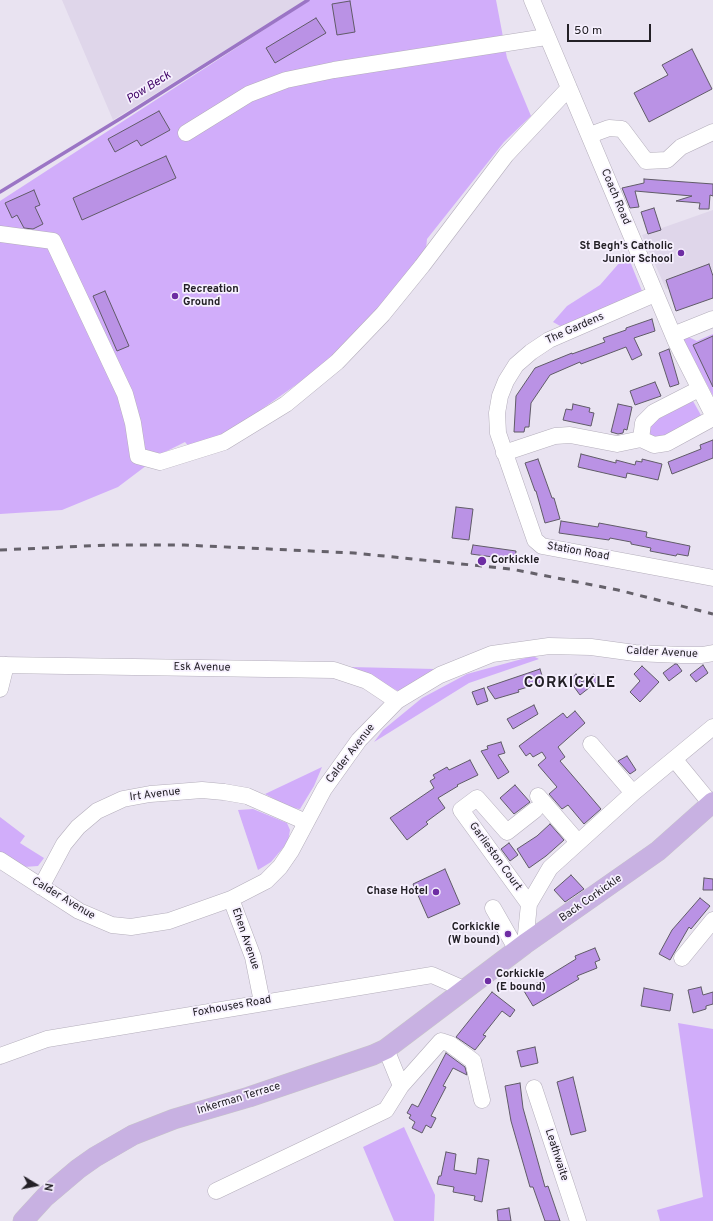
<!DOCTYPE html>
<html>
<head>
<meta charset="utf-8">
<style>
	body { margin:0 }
	#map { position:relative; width:713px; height:1221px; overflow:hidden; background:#e9e3f1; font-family:Overpass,sans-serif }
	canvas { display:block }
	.north { position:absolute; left:16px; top:1165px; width:40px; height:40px; -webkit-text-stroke:3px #f6f0fe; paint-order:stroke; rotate:100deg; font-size:11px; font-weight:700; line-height:16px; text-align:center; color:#232026 }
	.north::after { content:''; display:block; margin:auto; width:14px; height:18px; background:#232026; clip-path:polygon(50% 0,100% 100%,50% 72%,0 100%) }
	.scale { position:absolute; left:567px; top:24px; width:84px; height:18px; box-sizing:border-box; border:2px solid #232026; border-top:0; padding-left:5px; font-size:12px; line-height:14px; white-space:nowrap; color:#232026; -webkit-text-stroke:3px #f6f0fe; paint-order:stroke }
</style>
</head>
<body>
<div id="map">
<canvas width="713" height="1221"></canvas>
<div class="north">N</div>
<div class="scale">50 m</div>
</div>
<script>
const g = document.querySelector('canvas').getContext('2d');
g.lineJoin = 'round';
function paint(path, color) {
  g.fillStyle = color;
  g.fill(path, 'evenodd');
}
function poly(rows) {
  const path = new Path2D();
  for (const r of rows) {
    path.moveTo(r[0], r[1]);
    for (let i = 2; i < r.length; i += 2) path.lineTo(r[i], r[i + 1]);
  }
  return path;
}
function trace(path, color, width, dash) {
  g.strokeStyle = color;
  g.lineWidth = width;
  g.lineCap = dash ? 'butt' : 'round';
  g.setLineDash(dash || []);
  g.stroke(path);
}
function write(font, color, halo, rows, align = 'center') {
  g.font = font + ' Overpass,sans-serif';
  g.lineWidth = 3.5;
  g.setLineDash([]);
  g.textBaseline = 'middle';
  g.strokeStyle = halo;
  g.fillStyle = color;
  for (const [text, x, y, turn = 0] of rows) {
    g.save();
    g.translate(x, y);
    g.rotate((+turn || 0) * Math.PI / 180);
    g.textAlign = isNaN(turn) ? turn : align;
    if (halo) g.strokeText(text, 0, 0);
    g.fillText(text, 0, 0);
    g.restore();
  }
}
paint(poly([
	[62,0,306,0,113,120],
	[713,210,713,271,666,289,642,235]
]), '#dfd6ea');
paint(poly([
	[310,0,496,0,507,58,531,116,504,142,427,239,426,249,399,286,321,367,227,434,190,448,185,442,163,453,118,487,62,510,0,514,0,201],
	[627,254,642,291,562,327,553,322,567,306,600,285],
	[680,333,697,341,713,334,713,396],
	[693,401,702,417,660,440,650,440,646,429,652,422],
	[533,656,539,659,469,683,374,742,383,730,422,698,467,674],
	[350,667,435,669,406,688,398,691],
	[322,767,314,786,300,809,291,808,265,794],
	[253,809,287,823,290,830,288,842,271,862,258,870,238,810],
	[0,817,25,836,20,843,44,858,38,866,24,867,0,852],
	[678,1023,713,1029,713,1221,660,1221,657,1210,703,1197],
	[404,1127,435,1195,434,1221,394,1221,363,1147]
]), '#d1adfa');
trace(poly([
	[0,192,123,117,308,0]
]), '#9b75c5', 3.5);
const building = poly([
	[350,1,355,32,337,35,332,4,350,1],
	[316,18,326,33,275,63,266,48,316,18],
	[692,49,712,89,649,122,634,93,668,75,662,65,692,49],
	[159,111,170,130,141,146,137,140,115,152,108,139,159,111],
	[166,156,176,178,82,220,73,198,166,156],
	[644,179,713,184,713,196,710,195,709,209,699,209,700,203,676,201,692,196,635,191,639,207,630,208,622,188,644,183,644,179],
	[34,190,40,205,35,207,43,224,33,229,24,228,17,215,12,218,5,203,34,190],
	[654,208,661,230,648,234,641,212,654,208],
	[709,264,713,276,713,298,676,311,666,280,709,264],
	[105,291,129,346,117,351,93,296,105,291],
	[652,319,655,331,634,338,642,355,632,360,626,347,581,364,580,362,550,375,531,403,529,427,525,427,524,432,514,432,516,396,535,368,572,353,572,354,605,342,603,338,626,330,626,328,652,319],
	[713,336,713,387,693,345,713,336],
	[669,349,679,384,670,387,659,353,669,349],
	[655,382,661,396,635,405,630,391,655,382],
	[573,404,590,408,589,412,594,413,591,426,563,420,566,409,572,410,573,404],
	[618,404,632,407,627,430,624,429,623,433,618,434,611,432,618,404],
	[713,440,713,458,672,474,668,462,701,449,700,445,713,440],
	[581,454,616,463,616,460,635,465,636,461,642,462,642,459,662,464,658,480,627,473,626,478,578,467,581,454],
	[538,459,552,498,554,498,560,519,545,523,536,491,535,491,525,463,538,459],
	[456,507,473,509,469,540,452,538,456,507],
	[561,521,598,527,599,523,647,532,646,537,690,546,688,556,677,554,676,556,650,551,651,548,631,544,631,542,610,538,609,540,559,533,561,521],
	[473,545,516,551,515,560,471,554,473,545],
	[675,664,677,664,682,671,669,681,663,673,675,664],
	[703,665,708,673,696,682,690,675,703,665],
	[642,666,659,682,640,702,630,692,640,681,634,674,642,666],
	[540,669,544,682,518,690,519,692,495,699,487,687,540,669],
	[576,674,582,682,594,674,599,680,580,695,569,680,576,674],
	[484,688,488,701,477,705,472,692,484,688],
	[534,705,538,714,513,729,507,719,534,705],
	[575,711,585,723,558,747,565,757,560,761,601,809,584,824,568,805,562,809,549,794,557,787,538,765,546,758,542,752,533,757,530,753,526,756,519,746,563,713,567,718,575,711],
	[501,742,505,753,498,755,509,772,498,779,481,751,488,749,487,746,501,742],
	[627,756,636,770,630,774,618,761,627,756],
	[470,760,478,775,457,785,458,786,438,798,445,808,426,822,428,824,407,840,390,818,434,788,430,781,435,778,433,775,447,767,449,770,470,760],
	[515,785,530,802,514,814,500,798,515,785],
	[550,824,564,840,546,856,529,868,517,849,537,836,550,824],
	[509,843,518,855,510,861,501,849,509,843],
	[445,869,460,904,428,918,413,884,445,869],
	[571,875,584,889,565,902,554,890,571,875],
	[704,878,713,879,713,890,703,890,704,878],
	[700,898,710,906,691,929,689,927,670,960,659,954,672,930,700,898],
	[595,948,600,960,595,962,597,968,577,976,579,979,533,1006,524,991,576,959,575,956,595,948],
	[701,987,703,995,713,992,713,1004,706,1006,706,1009,693,1013,688,990,701,987],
	[644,988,673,994,670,1011,641,1006,644,988],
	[492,992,515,1010,510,1017,502,1011,483,1035,486,1036,475,1050,456,1037,492,992],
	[535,1047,538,1063,521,1067,517,1051,535,1047],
	[446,1053,465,1067,467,1075,453,1068,443,1086,446,1087,431,1116,436,1118,431,1128,426,1125,422,1133,412,1128,415,1122,409,1118,411,1115,407,1113,412,1104,418,1107,446,1053],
	[573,1077,586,1131,571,1135,557,1082,573,1077],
	[520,1083,523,1108,545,1187,548,1186,560,1221,545,1221,533,1187,530,1187,511,1121,505,1086,520,1083],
	[446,1152,456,1154,454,1170,476,1174,478,1158,489,1160,482,1202,474,1200,475,1196,453,1192,454,1187,437,1184,439,1176,441,1176,446,1152],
	[509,1208,511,1221,498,1221,497,1210,509,1208]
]);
paint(building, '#ba92e5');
trace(building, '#605b67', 1);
const minor = poly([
	[532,0,676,342,713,415],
	[186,133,249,94,286,80,334,70,546,37],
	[590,135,609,128,622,129,646,161,667,160,681,147,713,132],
	[0,234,53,241,125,394,133,423,138,456,160,462,224,442,286,404,337,362,383,314,422,266,506,155,569,88],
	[655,294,549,340,531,352,516,365,506,381,500,396,497,413,498,433,535,540,542,546,713,578],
	[673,335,713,319],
	[641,439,643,423,654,412,699,389],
	[504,453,555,436,570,435,617,444,641,439,654,445,667,443,713,418],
	[0,665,334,670,367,681,397,701],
	[0,689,6,665],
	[591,744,633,793],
	[675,760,711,804],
	[538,796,578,842],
	[0,860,79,911,112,925,131,927,169,921,231,899,266,881,280,867,291,851,324,789,359,740,397,701,440,675,492,654,549,646,591,647,635,653,681,655,702,655,713,653],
	[41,887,64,844,78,827,97,811,123,799,150,794,177,792,202,790,224,792,247,796,306,822],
	[231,899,253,957,262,1002],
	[529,904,461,810,477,798,507,832,535,810],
	[493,908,517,950],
	[525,944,529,904,550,868,633,793,713,727],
	[682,958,713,920],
	[386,1049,401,1086],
	[0,1056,47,1039,432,975,464,989],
	[534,1088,578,1221],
	[216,1191,386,1110,401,1086,441,1041,450,1044,473,1061,482,1100]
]);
const major = poly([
	[23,1221,45,1197,78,1169,95,1157,133,1135,174,1119,249,1097,373,1055,386,1049,525,944,658,851,713,802]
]);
trace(minor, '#b4aebb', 17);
trace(major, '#c6c5c7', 21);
trace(minor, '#fff', 16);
trace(major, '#c8b1e2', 20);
trace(poly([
	[0,550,108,545,184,545,354,553,511,569,618,590,713,614]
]), '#65616a', 3, [7, 7]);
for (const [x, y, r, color] of [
	[681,253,4,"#6e2da3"],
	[175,296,4,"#6e2da3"],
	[482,561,5,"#6e2da3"],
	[436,892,4,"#6e2da3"],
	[508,934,4,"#6e2da3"],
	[488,981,4,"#6e2da3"]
]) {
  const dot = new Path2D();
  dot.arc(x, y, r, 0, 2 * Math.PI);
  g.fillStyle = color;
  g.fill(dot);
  trace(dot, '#f6f0fe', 1.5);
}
write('11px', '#232026', '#f6f0fe', [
	["Coach Road",615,197,67],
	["The Gardens",575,329,-24],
	["Station Road",578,552,10],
	["Calder Avenue",662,653,3],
	["Esk Avenue",202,668,1],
	["Calder Avenue",351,754,-52],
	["Irt Avenue",155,795,-7],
	["Garlieston Court",495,857,54],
	["Calder Avenue",63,899,31],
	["Back Corkickle",591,899,-35],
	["Ehen Avenue",245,939,71],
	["Foxhouses Road",232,1007,-10],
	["Inkerman Terrace",239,1099,-17],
	["Leathwaite",556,1155,72]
]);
write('bold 11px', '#232026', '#f6f0fe', [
	["St Begh's Catholic",673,247],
	["Junior School",673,260],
	["Recreation",183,290,"left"],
	["Ground",183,303,"left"],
	["Corkickle",491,561,"left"],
	["Chase Hotel",428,892],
	["Corkickle",500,928],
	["(W bound)",500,941],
	["Corkickle",496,975,"left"],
	["(E bound)",496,988,"left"]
], 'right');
write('italic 12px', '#3e0065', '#f6f0fe', [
	["Pow Beck",149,88,-32]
]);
g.letterSpacing = '1px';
write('bold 15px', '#232026', '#f6f0fe', [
	["CORKICKLE",570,684]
]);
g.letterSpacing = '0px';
</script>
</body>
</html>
